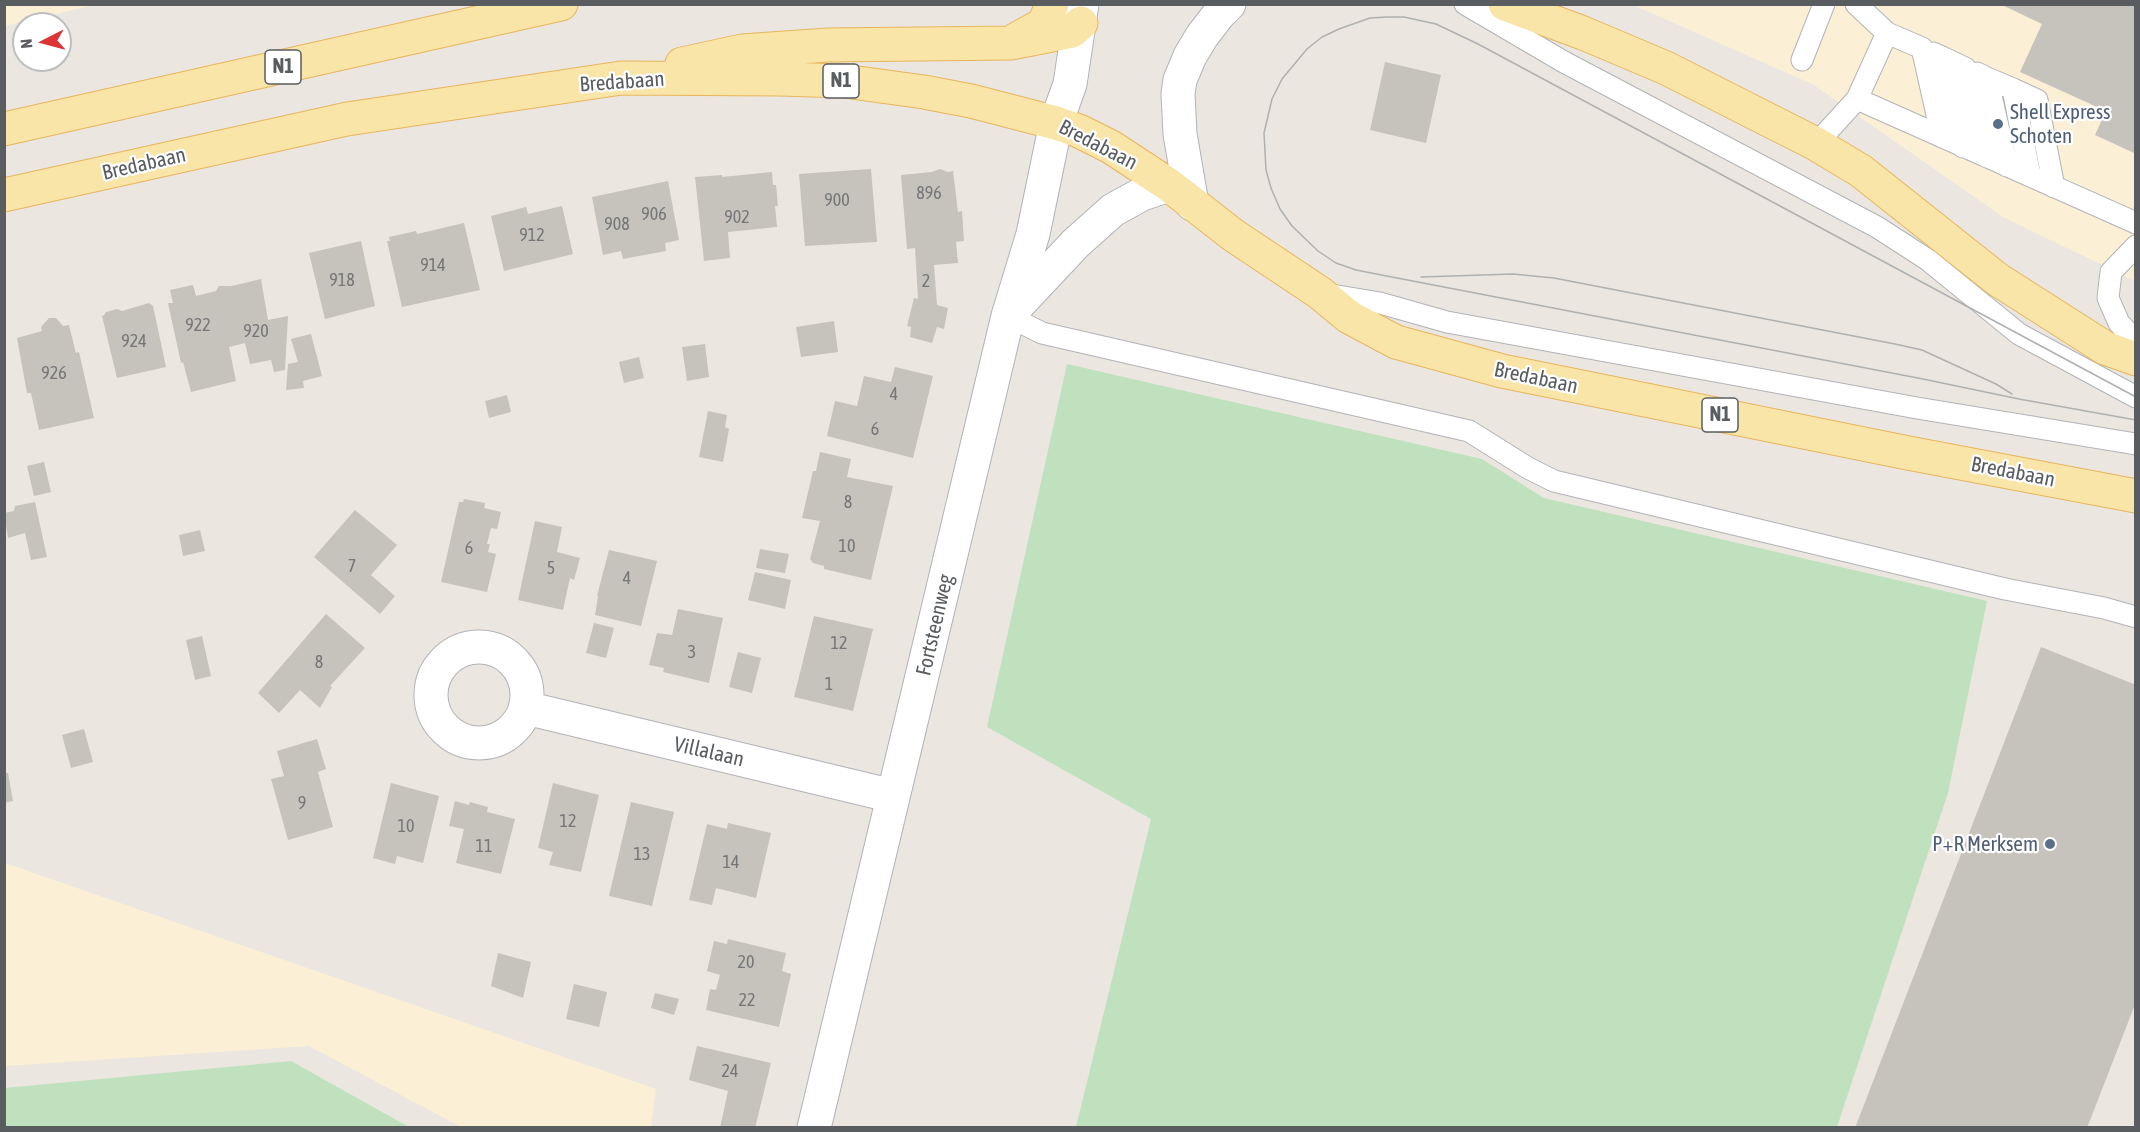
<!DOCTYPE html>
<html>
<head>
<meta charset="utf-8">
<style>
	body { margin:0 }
	#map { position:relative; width:2140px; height:1132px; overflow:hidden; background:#ebe7e0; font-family:"Asap Condensed",sans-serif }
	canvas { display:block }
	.frame { position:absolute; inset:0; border:6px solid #595d60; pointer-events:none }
	.north { position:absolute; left:12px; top:12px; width:60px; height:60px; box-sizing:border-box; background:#fff; border:2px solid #bdbebf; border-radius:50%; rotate:264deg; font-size:16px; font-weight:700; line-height:24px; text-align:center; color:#595d60 }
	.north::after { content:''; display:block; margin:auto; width:21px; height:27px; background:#dc3435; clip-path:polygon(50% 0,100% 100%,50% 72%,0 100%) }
</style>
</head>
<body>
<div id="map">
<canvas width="2140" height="1132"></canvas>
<div class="frame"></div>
<div class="north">N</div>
</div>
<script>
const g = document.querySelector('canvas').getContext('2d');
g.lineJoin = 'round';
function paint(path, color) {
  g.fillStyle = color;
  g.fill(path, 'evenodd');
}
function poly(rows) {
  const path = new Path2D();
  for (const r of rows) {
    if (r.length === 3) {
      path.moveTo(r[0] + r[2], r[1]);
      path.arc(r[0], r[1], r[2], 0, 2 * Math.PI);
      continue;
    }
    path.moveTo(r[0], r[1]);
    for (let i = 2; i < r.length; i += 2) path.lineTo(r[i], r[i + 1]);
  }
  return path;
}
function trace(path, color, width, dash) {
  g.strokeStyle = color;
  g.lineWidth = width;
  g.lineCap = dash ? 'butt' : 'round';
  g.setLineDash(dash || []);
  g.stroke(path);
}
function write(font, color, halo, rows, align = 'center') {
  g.font = font + ' "Asap Condensed",sans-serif';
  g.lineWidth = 4.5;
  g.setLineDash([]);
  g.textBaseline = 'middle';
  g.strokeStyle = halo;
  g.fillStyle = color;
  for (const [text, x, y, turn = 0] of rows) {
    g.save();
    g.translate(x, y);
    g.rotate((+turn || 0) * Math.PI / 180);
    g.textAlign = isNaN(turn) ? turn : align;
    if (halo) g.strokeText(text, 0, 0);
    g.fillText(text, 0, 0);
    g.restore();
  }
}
paint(poly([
	[5,4,94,4,94,5,5,26],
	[1633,5,2135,5,2135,281,2003,217,1814,85],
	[5,863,656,1089,651,1127,461,1127,309,1046,5,1066]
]), '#fbefd5');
paint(poly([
	[1067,364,1482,459,1544,498,1987,601,1948,793,1837,1127,1076,1127,1151,819,987,727],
	[291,1061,409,1127,5,1127,5,1088]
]), '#c0e1bd');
paint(poly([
	[2000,4,2136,4,2136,149,2134,153,2095,135,2106,111,2020,72,2042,24],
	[1385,62,1441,75,1426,143,1370,130],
	[871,169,877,242,805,246,799,174],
	[940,169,948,172,953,171,958,212,962,211,964,241,956,242,958,263,934,265,937,305,948,308,944,329,937,327,932,343,910,337,911,327,907,326,914,298,918,299,915,248,907,249,901,175,932,172],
	[772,172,773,185,776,185,778,206,775,206,777,227,728,232,730,258,704,261,695,177,722,175,722,177],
	[668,181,679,240,665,243,666,251,623,259,621,251,603,255,592,197],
	[562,206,573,254,504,271,491,216,526,207,528,214],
	[464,223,480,290,402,307,387,241,390,241,389,237,416,231,417,234],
	[361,241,375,306,325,319,309,253],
	[261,279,268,320,288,316,285,370,274,372,271,360,250,364,245,343,229,347,236,381,191,392,183,362,181,363,168,303,173,303,170,290,193,285,196,296,216,291,219,286,232,286],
	[149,303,153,306,166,367,117,378,102,316,104,315,106,312,117,309,122,311],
	[49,318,56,318,63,326,69,325,76,353,79,352,94,418,39,430,31,393,27,393,17,338,42,331,41,327],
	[834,321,838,352,801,357,796,327],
	[311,334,322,376,303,381,304,388,286,390,288,364,298,362,291,339],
	[705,344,709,377,687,381,682,347],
	[639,357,644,378,624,383,619,362],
	[895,367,933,376,913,458,827,436,835,401,857,406,864,376,891,382],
	[507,395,511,412,489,418,485,401],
	[708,411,727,415,725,427,729,429,723,462,699,457],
	[820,452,851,459,847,477,893,486,871,580,824,569,824,566,813,563,810,559,820,521,802,518,813,471,816,471],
	[44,462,51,492,34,496,27,466],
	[464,499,485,503,484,508,501,512,497,529,491,528,487,544,490,544,488,552,496,554,487,592,441,582,459,502,463,502],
	[35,502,47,557,31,560,25,533,8,538,4,513,14,511,15,506],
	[355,510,397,545,371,575,395,596,380,614,314,557],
	[535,521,562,527,557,552,580,558,574,580,570,578,563,610,518,600],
	[200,530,205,551,183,556,179,535],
	[760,549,789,554,785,573,756,568],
	[609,550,657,561,641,626,595,615,598,596,597,596],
	[755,572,791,580,785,609,748,600],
	[678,609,723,618,709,683,663,672,664,668,649,665,657,633,672,635],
	[326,614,365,648,330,686,332,687,320,708,300,690,279,713,258,693],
	[814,616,873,629,853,711,794,697],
	[594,623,614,628,606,658,586,653],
	[202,636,211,676,195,680,186,640],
	[2041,647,2136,685,2136,1002,2087,1128,1855,1128],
	[738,652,761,658,752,693,729,687],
	[84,729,93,762,71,768,62,735],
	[317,739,326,769,318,772,333,827,288,840,271,779,284,776,277,751],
	[4,773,8,773,13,801,4,803],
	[391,783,439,796,423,863,397,856,395,864,373,858],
	[553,783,599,795,581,872,549,865,553,852,538,848],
	[455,801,469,805,470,802,488,807,487,812,515,819,501,874,456,863,464,829,449,826],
	[631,802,674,812,652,906,609,896],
	[728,823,771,833,756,898,716,888,712,905,689,900,707,824,727,829],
	[728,939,786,953,782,971,791,974,779,1027,706,1010,710,989,716,990,720,975,707,971,714,941,727,944],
	[498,953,531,962,523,998,491,986],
	[574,984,607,992,599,1027,566,1019],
	[655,993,679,999,674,1015,651,1008],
	[697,1046,771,1063,755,1128,720,1128,728,1091,689,1080]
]), '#c6c2bc');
const service = poly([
	[1465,4,1564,62,1877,227,1928,260,2019,334,2136,397],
	[1887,33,1922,48,1942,137],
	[1933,53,1942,57,1963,147],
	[1942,57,1965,68,1987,157],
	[1802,60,1824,4],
	[1977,73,1987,78,2007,166],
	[1987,78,2013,89,2030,176],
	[2013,89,2037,100,2054,187],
	[1857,99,2136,223],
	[1816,144,1857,99,1887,33,1856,4],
	[2136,246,2111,272,2108,298,2119,323,2136,341],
	[1326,294,1380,303,1447,322,1917,408,2136,444],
	[1008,316,1042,333,1469,431,1528,468,1554,481,2005,589,2104,608,2136,617]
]);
const minor = poly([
	[1192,204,1180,134,1178,94,1180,80,1190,56,1202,36,1219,14,1229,4],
	[1013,310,1076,243,1113,210,1142,194,1169,185],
	[479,695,48],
	[526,708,893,796],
	[814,1128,1008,316,1033,234,1056,123]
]);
const tertiary = poly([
	[1056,123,1070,84,1082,4]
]);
const primary = poly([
	[1505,4,1583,33,1666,68,1816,144,1861,171,1997,279,2105,348,2136,359],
	[1015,40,1044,24,1052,4],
	[682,64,742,51,828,45,1011,43,1072,31,1081,23],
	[4,129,561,4],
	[4,195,347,119,621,78,780,79,844,81,924,92,971,101,1056,123,1079,131,1111,147,1169,185,1233,235,1320,293,1349,317,1396,342,1502,371,1908,453,2136,496]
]);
trace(service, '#b1b3b7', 23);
trace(minor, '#b1b3b7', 35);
trace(tertiary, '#b1b3b7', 35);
trace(primary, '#e7b55d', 35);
trace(service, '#fff', 21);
trace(minor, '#fff', 33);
trace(tertiary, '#fff', 33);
trace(primary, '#f9e5a7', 33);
trace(poly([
	[1421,277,1513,274,1554,278,1895,344,1922,350,1996,384,2012,394],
	[2136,397,1478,44,1436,24,1404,17,1387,17,1370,18,1339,29,1322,37,1307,49,1282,79,1272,99,1264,133,1266,170,1271,188,1280,209,1292,226,1318,251,1336,263,1356,270,1397,278,1923,379,2019,399,2136,420]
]), '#afb0b0', 1.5);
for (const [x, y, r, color] of [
	[1998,124,6,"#5c6f8a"],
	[2050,844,6,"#5c6f8a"]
]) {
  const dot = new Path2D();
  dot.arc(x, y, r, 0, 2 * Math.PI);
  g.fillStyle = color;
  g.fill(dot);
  trace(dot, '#fff', 2);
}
write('18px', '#747677', null, [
	["896",929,193],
	["900",837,200],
	["906",654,214],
	["902",737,217],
	["908",617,224],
	["912",532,235],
	["914",433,265],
	["918",342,280],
	["2",926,281],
	["922",198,325],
	["920",256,331],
	["924",134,341],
	["926",54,373],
	["4",894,394],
	["6",875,429],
	["8",848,502],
	["10",847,546],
	["6",469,548],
	["7",352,566],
	["5",551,568],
	["4",627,578],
	["12",839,643],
	["3",692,652],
	["8",319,662],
	["1",829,684],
	["9",302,803],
	["12",568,821],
	["10",406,826],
	["11",484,846],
	["13",642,854],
	["14",731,862],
	["20",746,962],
	["22",747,1000],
	["24",730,1071]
]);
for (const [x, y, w] of [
	[283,67,36],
	[841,81,36],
	[1720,415,36]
]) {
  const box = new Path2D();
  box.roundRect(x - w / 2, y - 17, w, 34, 4.5);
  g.fillStyle = '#fff';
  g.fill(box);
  trace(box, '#595d60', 1.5);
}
write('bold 20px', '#595d60', null, [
	["N1",283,67],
	["N1",841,81],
	["N1",1720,415]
]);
write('21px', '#595d60', '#fff', [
	["Bredabaan",622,82,-4],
	["Bredabaan",1098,145,27],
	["Bredabaan",144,164,-13],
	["Bredabaan",1536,378,12],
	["Bredabaan",2013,472,11],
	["Fortsteenweg",935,625,-77],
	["Villalaan",709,752,13]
]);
write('21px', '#4e5e75', '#fff', [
	["Shell Express",2010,112],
	["Schoten",2010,136],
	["P+R Merksem",2038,844,"right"]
], 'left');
</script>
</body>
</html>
